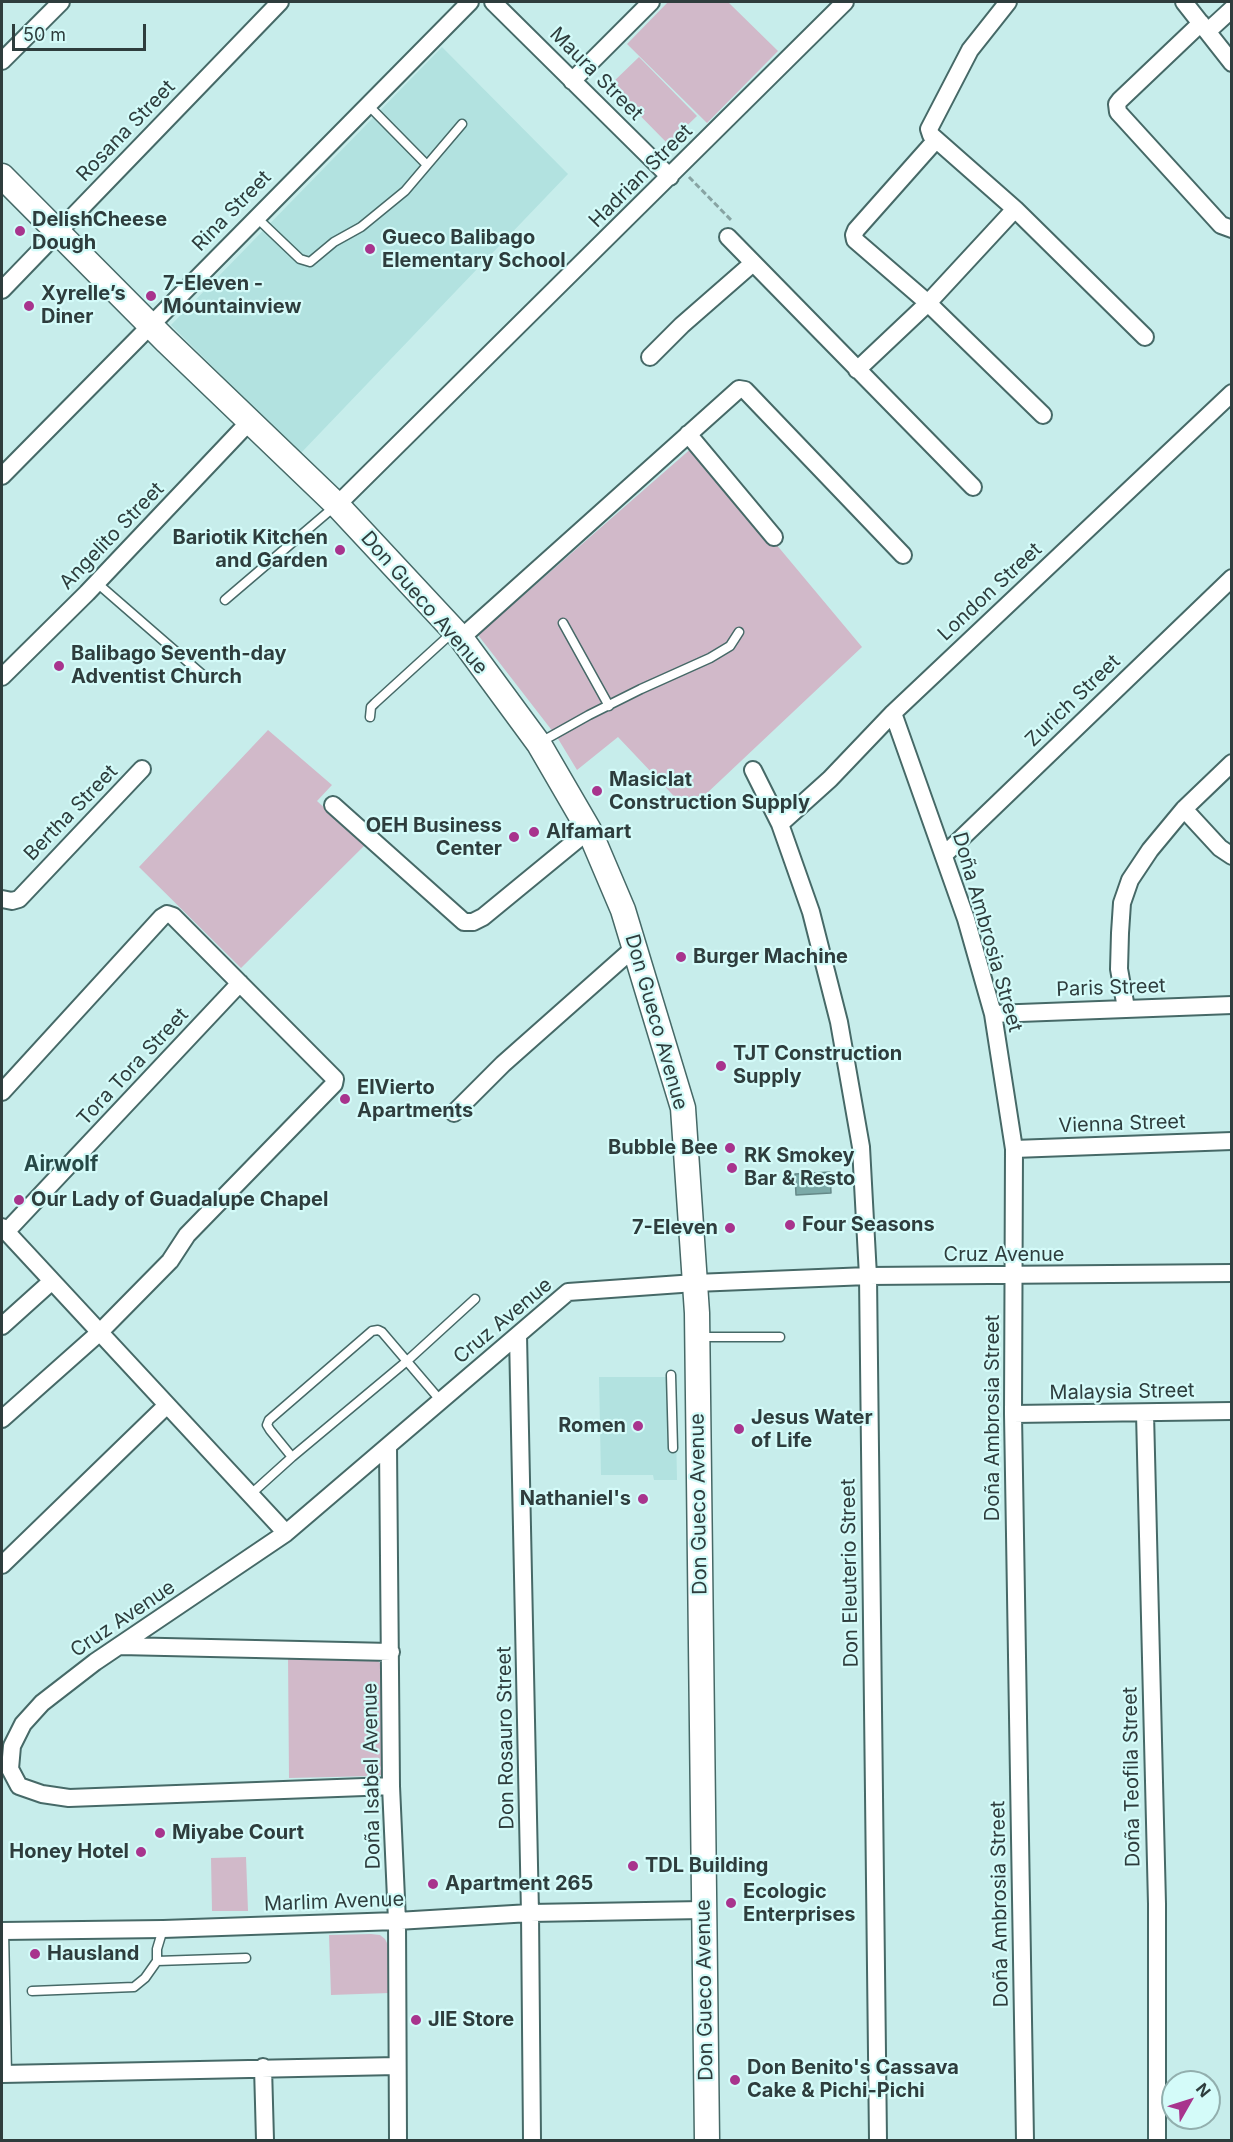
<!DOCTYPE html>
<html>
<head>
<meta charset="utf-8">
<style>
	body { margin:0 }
	#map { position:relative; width:1233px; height:2142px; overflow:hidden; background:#c7edeb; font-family:Inter,sans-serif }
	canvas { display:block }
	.frame { position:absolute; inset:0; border:3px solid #2e3d3d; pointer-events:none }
	.north { position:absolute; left:1161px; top:2070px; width:60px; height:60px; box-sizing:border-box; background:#d4fbf9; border:2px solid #92afae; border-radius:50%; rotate:51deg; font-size:16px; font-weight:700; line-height:24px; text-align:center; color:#2e3d3d }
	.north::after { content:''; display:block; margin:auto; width:21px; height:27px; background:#a8348d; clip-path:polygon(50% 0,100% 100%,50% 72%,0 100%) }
	.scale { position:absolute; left:12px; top:24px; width:134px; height:27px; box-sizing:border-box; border:3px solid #2e3d3d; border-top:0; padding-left:8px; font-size:18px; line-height:21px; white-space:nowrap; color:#2e3d3d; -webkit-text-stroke:4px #d4fbf9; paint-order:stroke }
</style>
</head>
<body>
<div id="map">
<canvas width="1233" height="2142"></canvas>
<div class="frame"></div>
<div class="north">N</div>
<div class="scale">50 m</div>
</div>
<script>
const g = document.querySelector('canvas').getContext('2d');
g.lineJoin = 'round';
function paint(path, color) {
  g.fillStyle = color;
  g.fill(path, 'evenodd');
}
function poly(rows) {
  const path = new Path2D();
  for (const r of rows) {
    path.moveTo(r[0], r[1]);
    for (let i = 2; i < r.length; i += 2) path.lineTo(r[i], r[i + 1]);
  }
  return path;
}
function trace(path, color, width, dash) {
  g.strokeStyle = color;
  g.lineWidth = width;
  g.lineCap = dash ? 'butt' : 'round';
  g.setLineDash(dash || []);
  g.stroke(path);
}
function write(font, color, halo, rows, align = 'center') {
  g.font = font + ' Inter,sans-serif';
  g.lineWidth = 4.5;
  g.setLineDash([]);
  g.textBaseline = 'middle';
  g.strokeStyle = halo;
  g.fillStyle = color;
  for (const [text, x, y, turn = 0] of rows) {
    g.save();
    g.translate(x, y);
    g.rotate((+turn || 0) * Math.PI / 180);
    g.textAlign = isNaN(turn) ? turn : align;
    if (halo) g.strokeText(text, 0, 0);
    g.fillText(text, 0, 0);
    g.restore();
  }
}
paint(poly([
	[442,47,568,174,300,454,171,325],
	[599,1377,675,1377,677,1480,654,1480,653,1475,601,1475]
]), '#b2e2e0');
paint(poly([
	[668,2,728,2,778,51,707,123,627,44],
	[639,57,697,116,668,144,610,85],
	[694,446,862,647,688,811,618,737,577,770,557,737,478,635],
	[268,730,332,785,317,801,365,845,241,968,139,867],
	[288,1655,377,1660,382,1665,386,1771,381,1775,375,1776,289,1778],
	[246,1857,248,1911,212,1911,211,1858],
	[371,1934,380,1935,385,1939,389,1947,389,1993,331,1995,329,1935]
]), '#d1b9c9');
const water = poly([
	[830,1172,831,1193,796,1195,795,1174,830,1172]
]);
paint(water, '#7caaa8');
trace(water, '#658988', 1.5);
const lane = poly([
	[367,104,427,165],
	[256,217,300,259,310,262,334,242,361,227,405,191,462,124],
	[97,583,204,676],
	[225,600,334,507],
	[563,623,609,706],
	[370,717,371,707,375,703,454,631],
	[539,743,589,715,641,689,710,658,730,646,739,632],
	[698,1337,780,1337],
	[671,1375,673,1448],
	[292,1457,270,1430,267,1425,269,1420,372,1331,378,1330,382,1332,440,1400],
	[251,1494,292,1457,407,1361,475,1299],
	[4,1931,7,2074],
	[157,1961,246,1958],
	[32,1991,134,1987,145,1978,157,1961,157,1949,163,1929]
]);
const street = poly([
	[493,2,670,177],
	[1008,2,970,50,929,129,931,135,1015,209,1145,337],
	[1184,2,1232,63],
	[1201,23,1120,100,1117,104,1118,112,1221,225,1232,229],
	[1208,31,1232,9],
	[2,61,61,2],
	[572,81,651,2],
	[935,141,856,230,854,235,855,240,928,303,1043,415],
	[728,237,973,487],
	[2,290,280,2],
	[650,357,682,325,753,263],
	[857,370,928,303,1015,209],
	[688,434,774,537],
	[2,476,470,2],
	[337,505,845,2],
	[461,638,739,389,745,390,903,555],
	[2,677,87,593,249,422],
	[893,713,966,919,993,1014,1014,1149,1013,1414,1025,2140],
	[753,770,780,824,811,912,839,1022,861,1147,868,1276,878,2140],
	[333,805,464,922,473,922,483,917,589,830],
	[1184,809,1220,848,1232,856],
	[780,824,830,779,893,713,1232,393],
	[944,855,1232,578],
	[2,899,12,901,19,899,142,769],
	[1126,1008,1119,969,1120,933,1122,903,1130,880,1150,850,1184,809,1232,763],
	[993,1014,1232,1005],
	[2,1092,162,917,167,914,173,916,335,1079,334,1084,187,1235,170,1261,100,1332,2,1419],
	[454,1113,503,1064,635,947],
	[1014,1149,1232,1141],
	[2,1227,286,1533],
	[6,1232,240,983],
	[2,1326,52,1281],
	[518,1335,530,1913,532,2140],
	[1145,1413,1157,1904,1157,2140],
	[1013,1414,1232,1411],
	[388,1446,391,1786,397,1921,398,2140],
	[2,1565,167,1405],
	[120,1646,391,1652],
	[391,1786,69,1798,42,1794,19,1786,10,1769,12,1746,23,1724,42,1703,95,1662,286,1533,568,1292,695,1283,868,1276,1232,1273],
	[2,1931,163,1929,397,1921,530,1913,703,1910],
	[263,2067,265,2140],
	[2,2074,397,2066]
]);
const secondary = poly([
	[2,176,165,340,337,505,461,638,539,744,589,830,623,910,683,1108,697,1313,707,2140]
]);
trace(lane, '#466967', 11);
trace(street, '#466967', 20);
trace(secondary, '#466967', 27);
trace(poly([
	[689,177,731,220]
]), '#88a4a3', 3, [6, 3]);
trace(lane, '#fff', 8);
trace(street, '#fff', 16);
trace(secondary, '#fff', 24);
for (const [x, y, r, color] of [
	[20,231,6,"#a8348d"],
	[370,249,6,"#a8348d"],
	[151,296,6,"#a8348d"],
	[29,306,6,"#a8348d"],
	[340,550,6,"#a8348d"],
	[59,666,6,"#a8348d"],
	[597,791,6,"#a8348d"],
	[534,832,6,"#a8348d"],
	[514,837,6,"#a8348d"],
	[681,957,6,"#a8348d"],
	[721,1066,6,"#a8348d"],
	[345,1099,6,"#a8348d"],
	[730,1148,6,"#a8348d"],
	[732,1168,6,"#a8348d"],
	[19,1200,6,"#a8348d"],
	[790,1225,6,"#a8348d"],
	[730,1228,6,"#a8348d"],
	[638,1426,6,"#a8348d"],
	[739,1429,6,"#a8348d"],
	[643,1499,6,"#a8348d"],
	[160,1833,6,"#a8348d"],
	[141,1852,6,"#a8348d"],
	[633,1866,6,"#a8348d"],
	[433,1884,6,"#a8348d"],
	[731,1903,6,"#a8348d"],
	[35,1954,6,"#a8348d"],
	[416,2020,6,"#a8348d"],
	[735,2080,6,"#a8348d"]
]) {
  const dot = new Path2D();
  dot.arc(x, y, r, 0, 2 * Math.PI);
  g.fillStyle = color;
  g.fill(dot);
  trace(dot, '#d4fbf9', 2);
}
write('20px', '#2e3d3d', '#d4fbf9', [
	["Maura Street",596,74,45],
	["Rosana Street",126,131,-46],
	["Hadrian Street",641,176,-45],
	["Rina Street",232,211,-46],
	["Angelito Street",112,536,-46],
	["London Street",990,592,-43],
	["Don Gueco Avenue",424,603,49],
	["Zurich Street",1073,701,-44],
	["Bertha Street",71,813,-46],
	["Doña Ambrosia Street",987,932,74],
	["Paris Street",1111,988,-2],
	["Don Gueco Avenue",656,1022,74],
	["Tora Tora Street",133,1067,-47],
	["Vienna Street",1122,1124,-2],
	["Cruz Avenue",1004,1255],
	["Cruz Avenue",503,1321,-40],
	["Malaysia Street",1122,1392,-1],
	["Doña Ambrosia Street",993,1418,-90],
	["Don Gueco Avenue",699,1504,-91],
	["Don Eleuterio Street",850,1573,-91],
	["Cruz Avenue",123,1619,-34],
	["Don Rosauro Street",506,1738,-91],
	["Doña Isabel Avenue",372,1776,-91],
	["Doña Teofila Street",1132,1777,-91],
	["Marlim Avenue",334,1902,-2],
	["Doña Ambrosia Street",1000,1904,-91],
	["Don Gueco Avenue",705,1990,-91]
]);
write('bold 20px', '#2e3d3d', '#d4fbf9', [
	["DelishCheese",32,220],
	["Dough",32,243],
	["Gueco Balibago",382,238],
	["Elementary School",382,261],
	["7-Eleven -",163,284],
	["Mountainview",163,307],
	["Xyrelle’s",41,294],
	["Diner",41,317],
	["Bariotik Kitchen",328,538,"right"],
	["and Garden",328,561,"right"],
	["Balibago Seventh-day",71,654],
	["Adventist Church",71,677],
	["Masiclat",609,780],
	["Construction Supply",609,803],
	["OEH Business",502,826,"right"],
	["Center",502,849,"right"],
	["Alfamart",546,832],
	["Burger Machine",693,957],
	["TJT Construction",733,1054],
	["Supply",733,1077],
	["ElVierto",357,1088],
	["Apartments",357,1111],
	["Bubble Bee",718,1148,"right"],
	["RK Smokey",744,1156],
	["Bar & Resto",744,1179],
	["Our Lady of Guadalupe Chapel",31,1200],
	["Four Seasons",802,1225],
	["7-Eleven",718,1228,"right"],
	["Jesus Water",751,1418],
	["of Life",751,1441],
	["Romen",626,1426,"right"],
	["Nathaniel's",631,1499,"right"],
	["Miyabe Court",172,1833],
	["Honey Hotel",129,1852,"right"],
	["TDL Building",645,1866],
	["Apartment 265",445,1884],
	["Ecologic",743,1892],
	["Enterprises",743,1915],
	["Hausland",47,1954],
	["JIE Store",428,2020],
	["Don Benito's Cassava",747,2068],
	["Cake & Pichi-Pichi",747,2091]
], 'left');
write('bold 21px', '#274947', '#d4fbf9', [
	["Airwolf",61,1165]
]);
</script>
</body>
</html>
